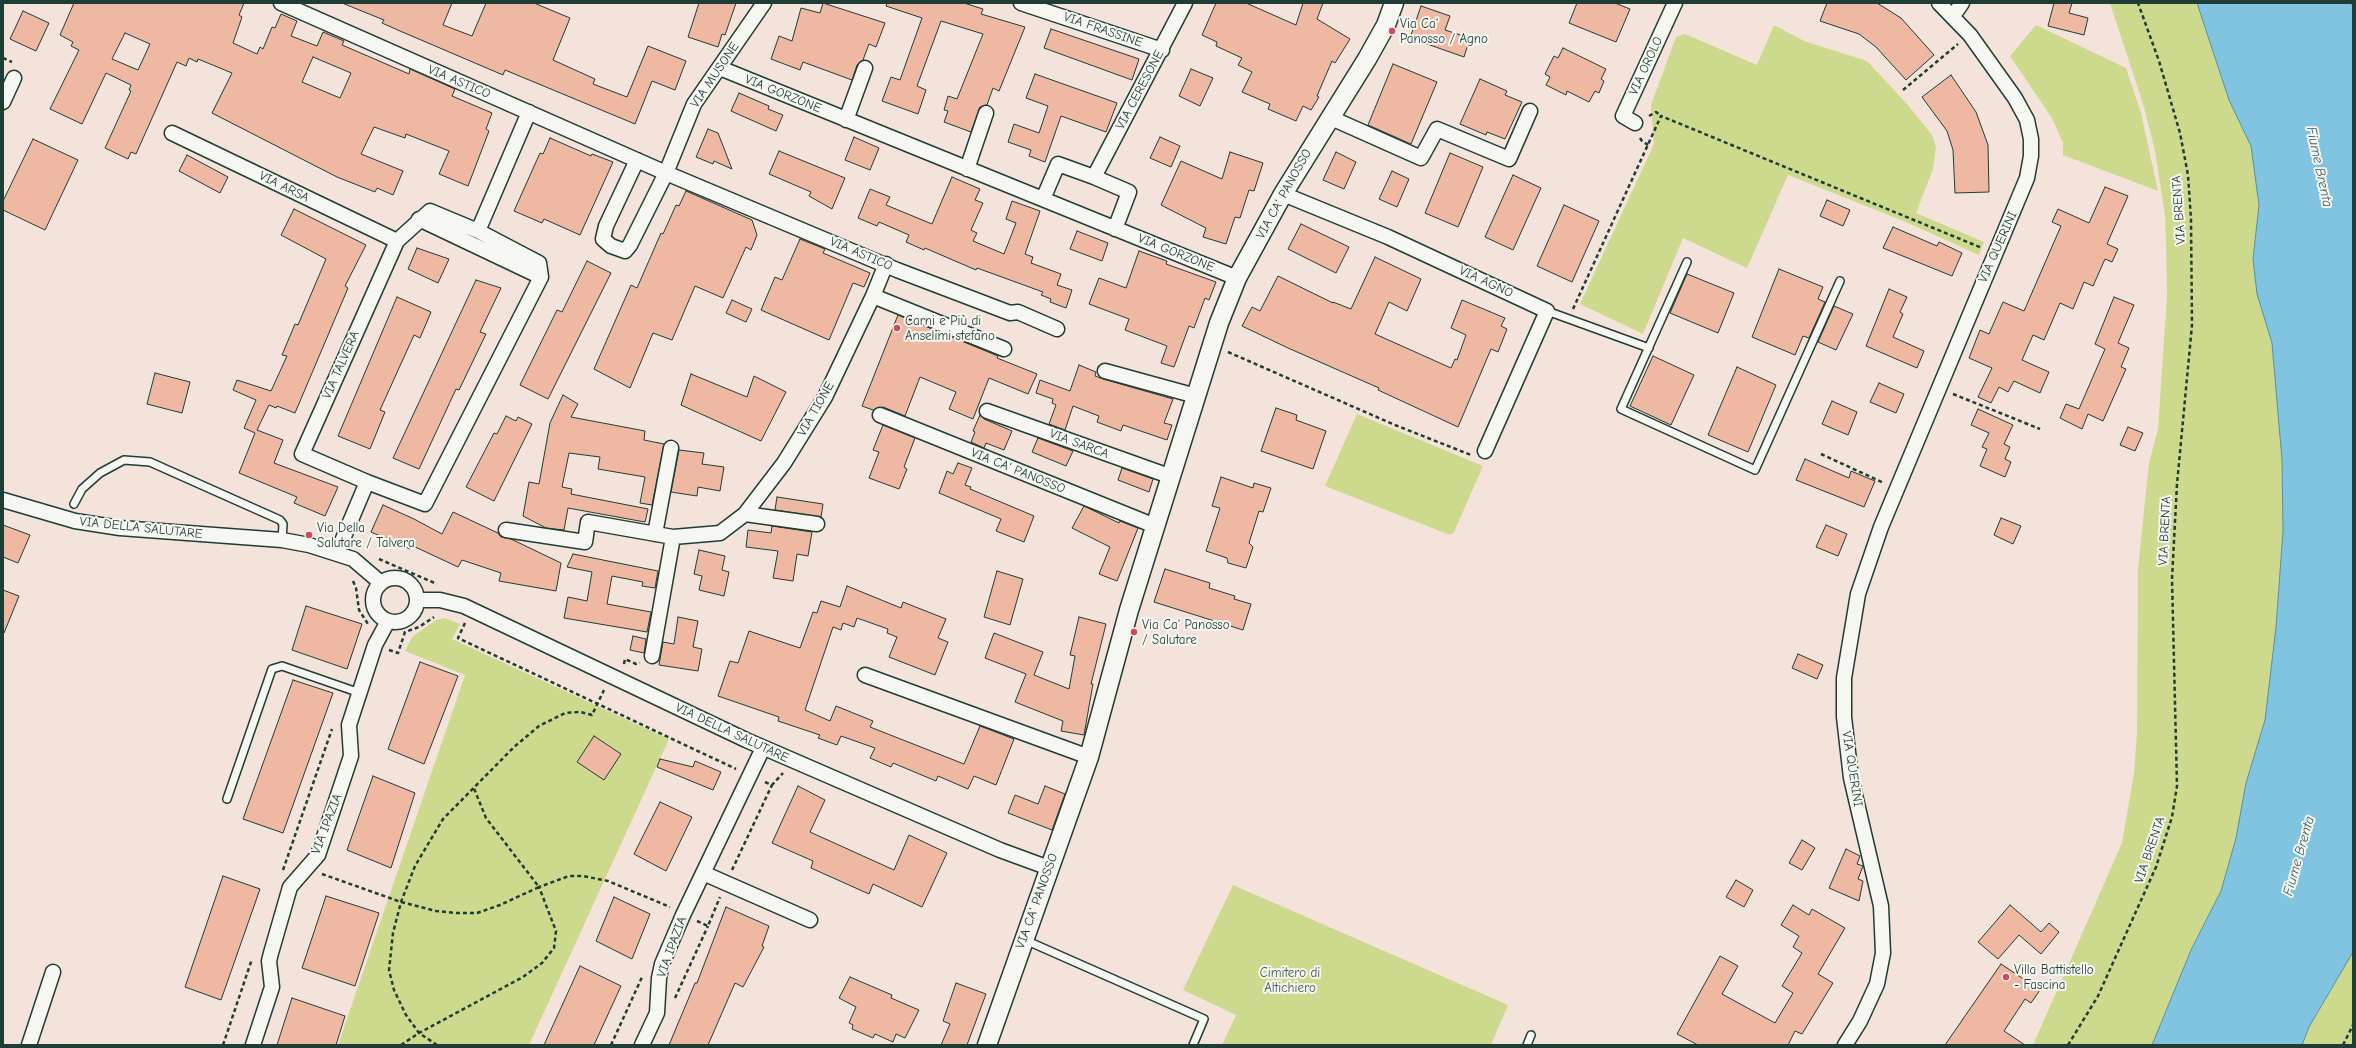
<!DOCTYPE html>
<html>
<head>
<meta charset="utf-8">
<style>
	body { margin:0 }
	#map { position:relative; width:2356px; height:1048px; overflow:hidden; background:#f4e3da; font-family:"Comic Neue",sans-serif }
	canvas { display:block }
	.frame { position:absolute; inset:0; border:4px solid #1f3d34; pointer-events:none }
</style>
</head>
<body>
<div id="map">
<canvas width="2356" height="1048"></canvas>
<div class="frame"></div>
</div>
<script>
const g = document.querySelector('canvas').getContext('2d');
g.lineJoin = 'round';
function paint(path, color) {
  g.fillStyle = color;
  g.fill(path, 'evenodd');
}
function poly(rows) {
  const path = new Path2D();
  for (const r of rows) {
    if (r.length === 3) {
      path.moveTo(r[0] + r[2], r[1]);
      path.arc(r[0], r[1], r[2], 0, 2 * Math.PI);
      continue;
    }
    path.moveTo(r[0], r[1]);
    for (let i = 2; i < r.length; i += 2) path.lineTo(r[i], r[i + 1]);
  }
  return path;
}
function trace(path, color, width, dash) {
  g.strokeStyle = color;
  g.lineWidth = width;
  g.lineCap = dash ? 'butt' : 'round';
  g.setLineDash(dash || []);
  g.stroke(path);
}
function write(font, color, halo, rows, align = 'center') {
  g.font = font + ' "Comic Neue",sans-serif';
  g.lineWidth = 4;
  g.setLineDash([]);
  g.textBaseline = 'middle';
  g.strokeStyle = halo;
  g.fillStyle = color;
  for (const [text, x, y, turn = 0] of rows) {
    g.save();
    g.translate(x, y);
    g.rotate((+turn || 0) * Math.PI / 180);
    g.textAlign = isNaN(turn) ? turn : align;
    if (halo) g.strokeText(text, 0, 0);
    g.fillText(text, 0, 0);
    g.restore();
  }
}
paint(poly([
	[2110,3,2197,3,2229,100,2251,145,2259,205,2253,259,2257,294,2272,343,2282,460,2283,531,2276,627,2265,720,2246,783,2236,838,2221,891,2191,950,2152,1045,2033,1045,2122,843,2134,773,2137,732,2138,569,2149,463,2158,429,2167,296,2166,245,2165,215,2155,151,2144,107],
	[1774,25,1804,41,1867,61,1907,104,1932,135,1936,147,1933,169,1916,213,1984,242,1979,255,1906,222,1788,175,1747,268,1683,238,1643,334,1580,304,1654,144,1651,105,1676,37,1685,34,1757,65],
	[2036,25,2126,68,2141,113,2158,191,2063,155,2063,143,2052,118,2010,56],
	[1357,414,1483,466,1454,532,1450,535,1325,486],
	[445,618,460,624,452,639,669,739,529,1045,338,1045,465,675,405,651,412,637,436,620],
	[1233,885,1508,1005,1491,1045,1222,1045,1236,1015,1183,990],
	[2353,952,2353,1045,2302,1045,2309,1027]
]), '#cdda8d');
const water = poly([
	[2197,3,2351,3,2353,7,2353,952,2309,1027,2302,1045,2152,1045,2191,950,2221,891,2236,838,2246,783,2265,720,2276,627,2283,531,2282,460,2272,343,2257,294,2253,259,2259,205,2251,146,2229,100,2197,3]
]);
paint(water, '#80c4e1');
trace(water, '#598e9c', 1);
const building = poly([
	[74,3,244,3,239,15,242,17,233,43,257,54,260,47,263,49,272,27,275,28,281,14,297,21,291,36,317,46,323,32,344,41,342,45,370,57,409,74,410,69,455,89,452,96,492,113,486,129,489,131,468,186,439,174,449,151,406,134,405,138,374,127,361,154,403,171,393,195,377,188,375,192,337,177,212,113,232,73,198,59,197,62,189,58,186,66,177,62,136,154,131,152,128,159,105,148,131,91,129,90,131,85,106,73,82,124,50,109,79,50,71,46,73,42,60,35,74,3],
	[125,33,150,44,138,70,112,59,125,33],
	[313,57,351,73,340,98,302,82,313,57],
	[342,3,452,3,443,25,472,36,486,3,534,3,570,18,553,60,595,79,593,84,627,97,648,46,686,61,675,90,652,81,635,124,505,70,503,75,400,31,382,23,384,20,342,3],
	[699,3,736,3,725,35,722,34,718,47,688,37,699,3],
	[823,3,885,23,876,47,869,44,863,60,857,65,852,80,803,62,800,70,771,59,779,36,792,41,801,8,820,13,823,3],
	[887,3,964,3,983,9,981,14,1025,27,999,91,993,88,987,105,980,107,971,132,944,122,948,111,944,110,948,96,957,99,983,34,941,21,917,86,926,90,918,114,882,101,891,77,900,80,922,18,886,6,887,3],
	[1216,3,1246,3,1296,25,1303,3,1323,3,1317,19,1350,39,1335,63,1332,61,1317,96,1319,97,1311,110,1303,106,1296,121,1268,109,1270,104,1242,92,1252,72,1238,65,1242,58,1216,46,1217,42,1202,35,1216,3],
	[1577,3,1615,3,1630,9,1616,42,1569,23,1577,3],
	[1827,3,1877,3,1901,18,1934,55,1906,80,1876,47,1859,34,1820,21,1827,3],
	[2054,3,2072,3,2069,13,2088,18,2084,35,2048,26,2054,3],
	[1421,6,1450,16,1445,30,1470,38,1464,57,1410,38,1421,6],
	[23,11,49,23,36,51,10,39,23,11],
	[1051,29,1139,59,1132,80,1044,48,1051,29],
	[1563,48,1606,69,1601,79,1604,81,1599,93,1595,91,1589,102,1567,91,1566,95,1546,85,1550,77,1545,74,1554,56,1558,58,1563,48],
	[1393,64,1437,82,1411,144,1368,125,1393,64],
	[1191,69,1213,78,1200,106,1179,96,1191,69],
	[1035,74,1117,103,1106,132,1061,116,1045,162,1029,156,1031,150,1008,142,1014,124,1039,133,1048,106,1026,98,1035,74],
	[1951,75,1976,112,1988,145,1989,192,1955,193,1953,150,1947,131,1922,97,1951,75],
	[1480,79,1507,91,1505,95,1522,102,1505,139,1487,132,1486,135,1460,124,1480,79],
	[739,93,769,106,768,109,783,115,776,131,731,111,739,93],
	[708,129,718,133,732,169,714,161,713,164,696,157,708,129],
	[854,137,879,148,870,170,845,160,854,137],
	[1160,137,1180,146,1171,167,1150,158,1160,137],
	[550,138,591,156,592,154,613,162,580,235,544,219,542,223,514,211,540,153,543,154,550,138],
	[33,139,78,160,45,230,3,210,3,201,33,139],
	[779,151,845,178,832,209,809,196,811,192,769,174,779,151],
	[1230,152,1263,163,1254,191,1249,190,1240,218,1235,217,1226,244,1203,237,1206,228,1161,205,1181,161,1222,179,1230,152],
	[1336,152,1356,162,1344,189,1323,180,1336,152],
	[1450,153,1483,167,1458,227,1425,213,1450,153],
	[187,155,228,177,220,193,179,171,187,155],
	[1392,171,1409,179,1397,207,1379,199,1392,171],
	[1513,175,1541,188,1513,250,1485,237,1513,175],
	[952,177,980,189,975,200,983,203,971,230,977,233,973,241,1004,254,1016,223,1006,219,1012,201,1040,211,1025,254,1033,257,1031,263,1061,274,1057,285,1072,290,1066,308,1050,302,1051,299,1041,295,1043,292,977,268,976,270,925,248,924,250,906,242,909,235,879,222,877,226,858,218,870,189,890,197,886,205,932,224,952,177],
	[2105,187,2128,196,2107,244,2118,249,2112,262,2105,259,2093,286,2084,282,2073,309,2060,303,2044,340,2033,335,2022,360,2049,372,2040,393,2014,381,2008,392,1999,387,1991,403,1978,397,1992,368,1969,358,1980,330,1989,334,2003,302,2024,311,2061,226,2052,222,2058,209,2089,223,2105,187],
	[686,191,752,220,757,235,751,250,746,247,723,298,695,286,672,340,653,333,630,388,594,369,631,285,637,288,661,233,663,234,676,205,679,206,686,191],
	[1827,200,1850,210,1843,226,1820,216,1827,200],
	[1564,205,1599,221,1572,282,1537,266,1564,205],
	[294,209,366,245,345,286,348,288,295,413,277,406,276,408,269,405,257,430,283,440,274,463,338,487,325,516,294,503,297,497,239,473,255,433,244,428,256,400,233,390,237,380,271,391,287,356,282,355,295,324,298,325,326,259,281,235,294,209],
	[1301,224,1349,247,1336,273,1288,249,1301,224],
	[1893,227,1937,246,1939,242,1962,253,1952,276,1883,248,1893,227],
	[1077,231,1108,243,1102,261,1070,249,1077,231],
	[800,239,825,249,823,253,870,273,864,287,853,283,829,340,761,310,775,277,782,280,800,239],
	[417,248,449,259,438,283,408,269,417,248],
	[1139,251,1167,261,1166,264,1216,282,1209,300,1205,298,1194,328,1189,326,1174,367,1161,363,1167,346,1125,330,1129,319,1089,304,1099,278,1126,288,1139,251],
	[1375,257,1421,279,1407,311,1389,302,1375,334,1451,368,1455,359,1457,360,1466,335,1451,328,1462,300,1505,318,1501,326,1507,329,1498,352,1491,349,1458,427,1378,390,1379,388,1288,348,1242,326,1252,307,1260,311,1278,276,1333,303,1333,302,1351,309,1375,257],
	[587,261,611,273,548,399,520,385,557,310,562,312,587,261],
	[1779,269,1823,287,1818,299,1825,302,1809,338,1803,336,1795,355,1752,337,1779,269],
	[1687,274,1734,293,1718,333,1670,313,1687,274],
	[476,280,501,288,480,332,486,334,459,390,456,389,419,469,393,458,476,280],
	[1889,289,1907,297,1900,312,1903,314,1893,337,1924,351,1917,368,1866,346,1889,289],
	[397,297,431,312,420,338,414,335,380,410,385,412,370,449,338,436,397,297],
	[2114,297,2134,305,2118,343,2129,348,2121,367,2126,369,2103,421,2088,414,2082,429,2060,418,2066,404,2079,409,2105,349,2095,344,2114,297],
	[732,300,752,309,746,322,726,313,732,300],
	[1834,306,1853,314,1836,350,1818,342,1834,306],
	[898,315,998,356,997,358,1037,374,1028,394,989,378,973,419,949,409,956,392,920,377,905,416,883,407,873,410,862,406,898,315],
	[1653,356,1694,375,1671,425,1630,406,1653,356],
	[1079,365,1096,372,1095,376,1103,379,1173,399,1164,423,1172,425,1167,440,1123,425,1121,431,1097,422,1099,416,1073,406,1065,430,1049,424,1056,405,1052,403,1053,399,1036,393,1040,380,1070,391,1079,365],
	[1737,367,1776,385,1748,452,1708,435,1737,367],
	[155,373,190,382,182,413,147,404,155,373],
	[691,374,747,397,754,376,786,392,761,441,681,405,691,374],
	[1879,383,1904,394,1896,413,1870,402,1879,383],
	[563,395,578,404,571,417,645,431,644,440,664,444,652,505,640,503,645,477,598,469,600,457,569,453,562,487,572,489,571,494,648,509,645,522,568,508,564,530,546,528,523,516,529,482,539,484,550,423,563,395],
	[1832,401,1857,412,1848,435,1822,424,1832,401],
	[1276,408,1297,415,1296,420,1326,431,1313,469,1261,451,1276,408],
	[1978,409,2013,425,2004,444,2010,447,2005,459,2011,462,2005,477,1980,466,1987,449,1982,447,1989,433,1971,425,1978,409],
	[980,415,984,419,1012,431,1004,450,986,443,984,448,971,442,975,432,973,431,980,415],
	[506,416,516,421,518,417,532,424,494,501,466,487,494,433,497,434,506,416],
	[883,425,915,438,904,467,907,469,899,489,869,478,879,452,873,450,883,425],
	[2128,427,2143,433,2135,451,2120,445,2128,427],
	[1038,438,1073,451,1066,466,1032,452,1038,438],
	[679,450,704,453,702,464,724,467,720,491,698,487,697,496,671,492,679,450],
	[1805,459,1849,478,1851,471,1875,481,1864,507,1796,480,1805,459],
	[958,463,972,468,965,485,971,487,970,489,1034,516,1024,542,996,531,1001,519,939,493,947,471,953,474,958,463],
	[1122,468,1153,479,1149,492,1118,480,1122,468],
	[1221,477,1253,488,1254,483,1271,488,1263,512,1259,511,1249,543,1253,547,1246,568,1228,563,1227,558,1206,551,1220,508,1212,506,1221,477],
	[777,497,823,504,821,517,775,510,777,497],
	[383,505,414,519,442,534,453,512,498,533,501,537,511,539,561,563,556,591,499,581,501,573,462,560,458,567,411,545,410,549,371,532,383,505],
	[1084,506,1119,523,1120,521,1138,528,1117,581,1099,574,1110,547,1072,528,1084,506],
	[2001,518,2021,526,2013,544,1994,535,2001,518],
	[3,525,30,535,18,563,3,557,3,525],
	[1826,525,1847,534,1838,556,1816,547,1826,525],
	[772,526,812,532,808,556,797,554,793,581,773,578,778,551,746,547,748,530,771,533,772,526],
	[699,550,725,556,722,570,729,572,724,596,699,590,702,576,694,574,699,550],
	[573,554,658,571,655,588,642,586,643,582,612,576,607,604,651,612,647,632,564,618,568,597,587,601,592,572,567,567,573,554],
	[1165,569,1210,583,1209,588,1235,596,1234,599,1251,604,1243,630,1154,602,1165,569],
	[997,571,1023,579,1010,625,984,617,997,571],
	[847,586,901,608,903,602,946,619,938,638,948,642,935,675,889,657,897,637,887,633,888,629,857,618,854,627,843,623,841,630,833,627,805,710,830,721,836,706,873,721,870,727,964,764,980,726,1014,739,996,785,974,776,968,789,938,776,936,781,893,763,891,767,870,758,875,748,841,736,837,745,818,738,820,735,778,721,779,717,718,696,730,661,738,663,749,631,800,648,813,612,817,613,821,601,840,607,847,586],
	[3,590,19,596,4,633,3,633,3,590],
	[306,606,362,624,347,669,292,650,306,606],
	[678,617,698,621,693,647,702,649,698,671,659,665,663,642,674,644,678,617],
	[1079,617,1106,624,1091,684,1093,684,1084,735,1061,731,1063,721,1015,702,1026,674,985,658,994,633,1043,652,1034,675,1069,689,1075,656,1070,655,1079,617],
	[633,636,646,639,644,653,630,650,633,636],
	[1798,654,1823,665,1817,679,1792,668,1798,654],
	[420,662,458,676,424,764,388,749,420,662],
	[293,680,333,693,283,833,243,819,293,680],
	[594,736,621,754,604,780,577,762,594,736],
	[660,759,693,767,695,761,721,772,713,790,657,767,660,759],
	[373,776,415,793,391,868,347,850,373,776],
	[798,786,825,800,810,832,894,870,909,835,947,853,922,907,873,884,869,894,811,868,813,861,772,843,798,786],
	[1045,786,1065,794,1052,830,1008,813,1015,795,1038,804,1045,786],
	[660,802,692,817,666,871,634,854,660,802],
	[1802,840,1815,848,1802,870,1789,863,1802,840],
	[1846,849,1860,856,1857,864,1863,866,1858,879,1863,881,1859,901,1829,888,1846,849],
	[223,876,260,889,221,1000,185,987,223,876],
	[1736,880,1753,890,1744,907,1726,897,1736,880],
	[326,896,379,913,355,986,302,968,326,896],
	[614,897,650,914,632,959,596,941,614,897],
	[1793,905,1809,915,1812,909,1845,928,1818,974,1833,983,1802,1034,1795,1031,1788,1045,1698,1045,1677,1034,1720,956,1738,966,1722,994,1775,1023,1793,993,1782,986,1802,953,1793,947,1799,936,1781,925,1793,905],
	[2010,905,2041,932,2049,923,2059,932,2041,954,2019,935,1998,959,1978,942,2010,905],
	[726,907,769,926,762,946,764,947,743,987,735,983,708,1045,669,1045,695,983,697,983,726,907],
	[2001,964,2040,990,2031,1003,2025,999,2004,1031,2025,1045,1945,1045,2001,964],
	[580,966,621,986,594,1045,544,1045,580,966],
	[850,977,892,995,891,998,919,1010,905,1038,896,1034,893,1042,875,1034,873,1038,852,1029,853,1025,849,1023,856,1007,839,998,850,977],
	[956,983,986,994,967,1045,941,1045,950,1024,943,1021,956,983],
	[292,998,345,1016,336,1045,277,1045,292,998]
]);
paint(building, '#eeb8a3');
trace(building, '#1f3d34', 1);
const service = poly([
	[1687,262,1621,409,1755,470,1840,281],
	[1547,311,1649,348],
	[74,504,82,489,100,473,124,460,150,462,280,520,283,524,282,540],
	[227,799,272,669,282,666,360,693],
	[1025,940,1204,1019,1193,1045],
	[1527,1045,1531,1035]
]);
const minor = poly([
	[281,3,666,173,897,270,1010,313,1018,312,1057,329],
	[1021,3,1162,50],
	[1953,16,1962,3],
	[720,68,1237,278],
	[3,102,14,78],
	[1329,117,1421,158,1437,129,1509,159,1530,111],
	[846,120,865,68],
	[1635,123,1623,116,1675,3],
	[172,133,397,241],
	[637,160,606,226,603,239,611,246,625,251,630,245,666,173,694,104,764,3],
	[967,169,986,113],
	[1094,177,1185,3],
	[1283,194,1388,237,1547,311,1485,451],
	[1043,199,1058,164,1094,177,1129,192,1115,229],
	[430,211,478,231,539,263,541,277,425,504,367,482,302,454,397,241,430,211],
	[419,219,541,277],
	[478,231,529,112],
	[873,296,1004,349],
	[1105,371,1196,396],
	[987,411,1172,477],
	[880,415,1155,526],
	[3,500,75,521,120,528,282,540,309,545,353,559,381,583],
	[745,514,817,524],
	[506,530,585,542,588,522,673,537,720,533,745,514,784,463,825,397,873,296,886,264],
	[655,534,671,448],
	[337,553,367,482],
	[395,600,22],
	[417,600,440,600,464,606,746,740,1000,850,1049,868],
	[652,656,673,537],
	[865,675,1089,757],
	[703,873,810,920],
	[29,1045,53,972],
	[253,1045,272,987,269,961,271,953,290,887,318,855,351,756,349,725,375,645,388,621],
	[642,1045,657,1013,659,978,662,964,683,915,763,748],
	[1845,1045,1860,1021,1877,984,1883,953,1881,906,1851,778,1844,717,1844,678,1858,594,1881,527,2027,178,2031,156,2031,139,2027,120,2015,98,1970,35,1939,3]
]);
const tertiary = poly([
	[987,1045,1089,757,1129,610,1219,323,1237,278,1283,194,1367,59,1386,25,1394,3]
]);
trace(service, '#1f3d34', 10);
trace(minor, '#1f3d34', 17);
trace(tertiary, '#1f3d34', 21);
trace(poly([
	[3,58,12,62],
	[1903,90,1958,44],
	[1649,116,1656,112,1661,116],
	[1640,138,1642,141,1648,145],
	[1573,309,1661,116,1982,248],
	[1228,352,1395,425,1471,455],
	[1953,394,2040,429],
	[1821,454,1884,483],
	[379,559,437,584],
	[353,581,356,588,359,610,368,624],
	[465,623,458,638,736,769],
	[389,650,398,653,405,632,419,627,434,617],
	[624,664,625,659,636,664,640,663],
	[765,782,772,785,783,773],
	[283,870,332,729],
	[732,870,772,785],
	[322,874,401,902,436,911,456,913,477,913,500,905,539,887,486,818,473,786],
	[697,921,708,926,720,897],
	[675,998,708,926],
	[223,1045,252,959],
	[401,1045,419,1033,523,977,542,963,554,948,556,931,539,887,569,876,583,876,608,881,670,907],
	[437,1045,419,1033,406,1015,394,990,389,970,393,933,401,902,415,866,443,819,514,747,539,726,565,713,580,712,592,715,604,690],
	[611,1045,643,975],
	[2068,1045,2098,996,2156,867,2172,817,2177,786,2172,579,2177,484,2192,325,2191,219,2188,175,2180,133,2159,61,2138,3],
	[2343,1045,2353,1025]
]), '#1f3d34', 2.5, [4, 3]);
trace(service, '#f6f6f2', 7);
trace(minor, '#f6f6f2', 14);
trace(tertiary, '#f6f6f2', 18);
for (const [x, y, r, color] of [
	[1392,31,4,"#d1495b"],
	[897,328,4,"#d1495b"],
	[309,535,4,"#d1495b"],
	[1134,632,4,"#d1495b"],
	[2006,977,4,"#d1495b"]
]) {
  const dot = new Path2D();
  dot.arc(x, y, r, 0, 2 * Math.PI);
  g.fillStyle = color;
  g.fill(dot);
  trace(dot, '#f6f6f2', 1.5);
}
write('13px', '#1f3d34', '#f6f6f2', [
	["Via Ca'",1400,24],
	["Panosso / Agno",1400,39],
	["Carni e Più di",905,321],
	["Anselimi stefano",905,336],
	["Via Della",317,528],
	["Salutare / Talvera",317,543],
	["Via Ca' Panosso",1142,625],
	["/ Salutare",1142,640],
	["Villa Battistello",2014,970],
	["- Fascina",2014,985]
], 'left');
write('13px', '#1f3d34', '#f6f6f2', [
	["VIA FRASSINE",1103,30,19],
	["VIA OROLO",1646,66,-65],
	["VIA MUSONE",715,75,-56],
	["VIA ASTICO",459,82,23],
	["VIA CERESONE",1140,90,-62],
	["VIA GORZONE",783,94,22],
	["VIA ARSA",284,187,26],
	["VIA CA' PANOSSO",1284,194,-61],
	["VIA BRENTA",2179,210,-94],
	["VIA QUERINI",1998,247,-66],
	["VIA GORZONE",1176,253,22],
	["VIA ASTICO",861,254,23],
	["VIA AGNO",1486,282,25],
	["VIA TALVERA",341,365,-66],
	["VIA TIONE",816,409,-60],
	["VIA SARCA",1079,444,20],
	["VIA CA' PANOSSO",1018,471,22],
	["VIA DELLA SALUTARE",141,528,6],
	["VIA BRENTA",2165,531,-87],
	["VIA DELLA SALUTARE",732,733,25],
	["VIA QUERINI",1852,769,81],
	["VIA IPAZIA",327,824,-69],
	["VIA BRENTA",2150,850,-71],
	["VIA CA' PANOSSO",1037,901,-70],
	["VIA IPAZIA",672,947,-70]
]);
write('13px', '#425c46', '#f6f6f2', [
	["Cimitero di",1290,973],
	["Altichiero",1290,988]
]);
write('italic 14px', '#375f5f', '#f6f6f2', [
	["Fiume Brenta",2319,167,78],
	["Fiume Brenta",2299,856,-74]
]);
</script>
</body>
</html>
